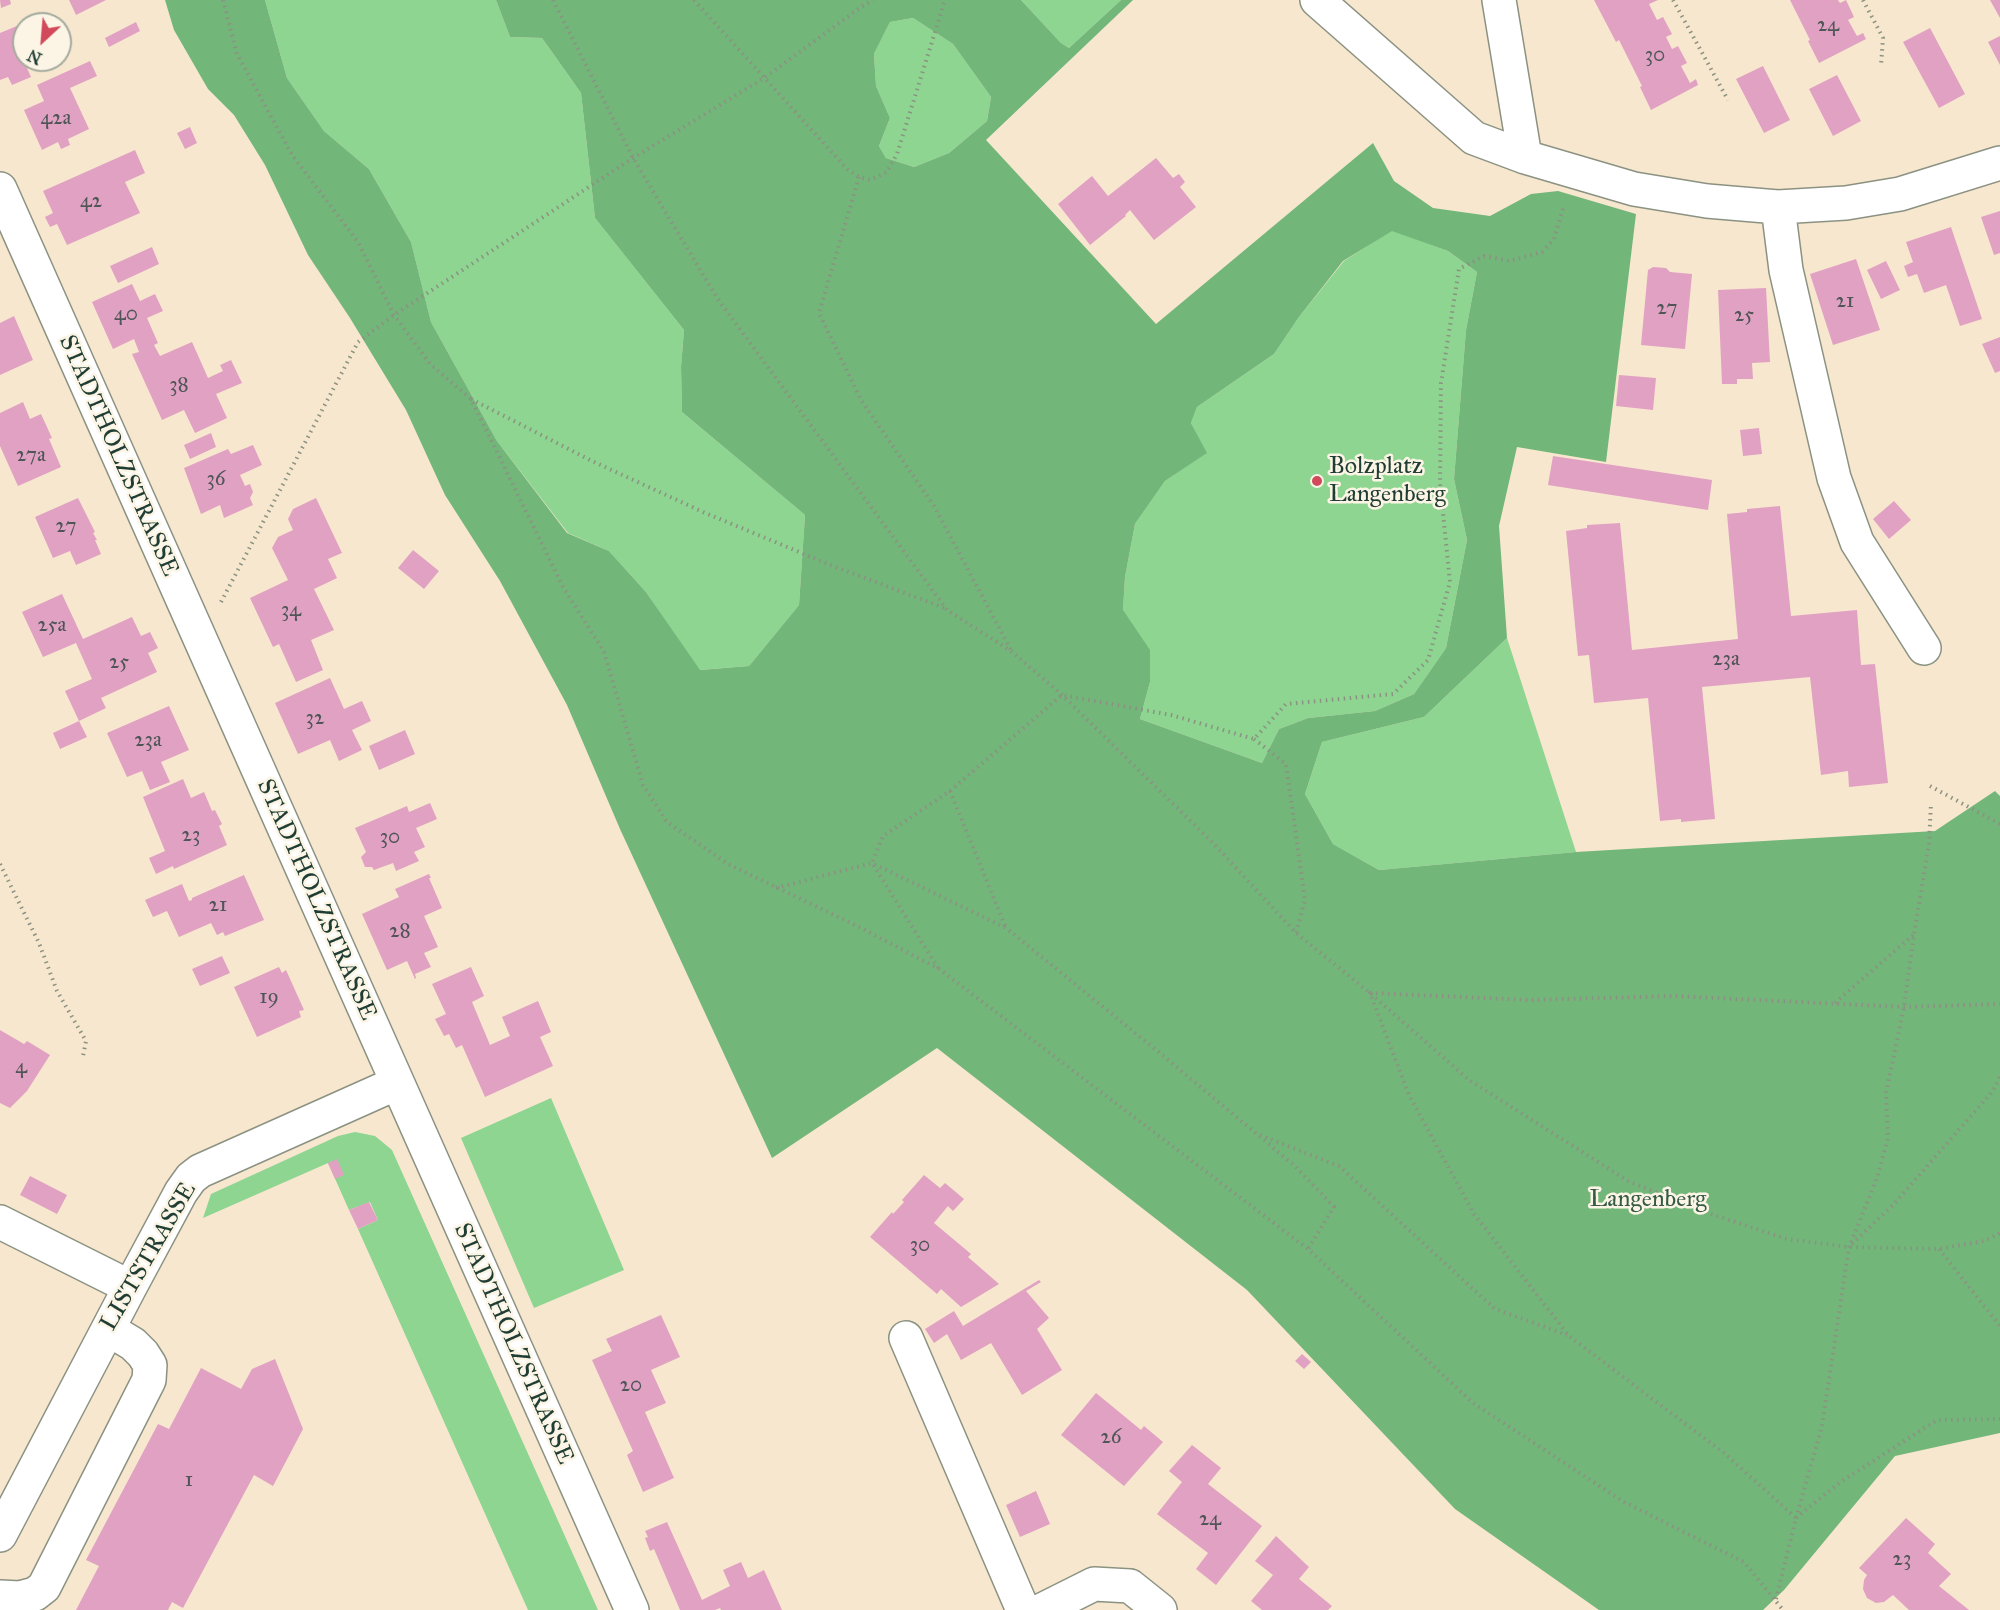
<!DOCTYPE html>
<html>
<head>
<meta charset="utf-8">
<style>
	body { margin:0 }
	#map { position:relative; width:2000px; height:1610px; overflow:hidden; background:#f7e7cf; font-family:"IM FELL Great Primer",serif }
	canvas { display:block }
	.north { position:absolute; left:12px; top:12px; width:60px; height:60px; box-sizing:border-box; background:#fcf5e5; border:2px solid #a4ab9e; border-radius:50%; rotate:206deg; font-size:16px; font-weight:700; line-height:24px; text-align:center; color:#1f3d34 }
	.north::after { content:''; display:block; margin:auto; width:21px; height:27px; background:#d1495b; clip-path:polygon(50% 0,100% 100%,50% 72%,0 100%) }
</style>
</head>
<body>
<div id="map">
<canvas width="2000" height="1610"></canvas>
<div class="north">N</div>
</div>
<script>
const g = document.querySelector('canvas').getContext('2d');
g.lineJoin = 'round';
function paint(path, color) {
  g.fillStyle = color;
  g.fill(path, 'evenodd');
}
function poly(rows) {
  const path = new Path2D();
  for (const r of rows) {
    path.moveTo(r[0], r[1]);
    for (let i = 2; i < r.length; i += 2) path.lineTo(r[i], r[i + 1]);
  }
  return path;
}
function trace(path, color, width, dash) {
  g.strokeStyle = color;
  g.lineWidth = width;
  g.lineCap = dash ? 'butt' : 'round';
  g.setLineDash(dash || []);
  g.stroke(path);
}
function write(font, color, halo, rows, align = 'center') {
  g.font = font + ' "IM FELL Great Primer",serif';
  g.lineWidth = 5;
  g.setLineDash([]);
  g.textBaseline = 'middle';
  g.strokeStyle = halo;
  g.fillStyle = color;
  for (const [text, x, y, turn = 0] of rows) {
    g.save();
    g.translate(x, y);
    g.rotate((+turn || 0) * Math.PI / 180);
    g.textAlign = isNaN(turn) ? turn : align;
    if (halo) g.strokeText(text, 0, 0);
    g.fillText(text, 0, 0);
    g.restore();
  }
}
paint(poly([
	[265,0,496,0,510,37,542,38,581,93,595,218,684,330,681,367,682,412,805,515,799,605,749,666,699,670,646,592,609,551,568,533,497,441,431,322,411,242,369,169,324,131,287,78],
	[1021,0,1121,0,1069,48,1061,43],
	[913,18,953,44,991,97,987,121,949,153,914,167,886,158,879,146,890,118,876,86,874,54,890,22],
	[1392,230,1448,251,1477,272,1466,330,1454,479,1467,540,1446,648,1414,694,1375,711,1308,718,1279,729,1262,763,1140,719,1150,682,1123,610,1125,577,1135,524,1165,481,1206,453,1191,423,1197,407,1274,354,1299,317,1344,261],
	[1507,638,1576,852,1379,870,1333,844,1305,794,1322,742,1424,717],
	[551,1098,624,1270,534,1308,461,1138],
	[355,1132,375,1136,392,1150,598,1610,528,1610,358,1229,378,1220,370,1202,349,1210,328,1163,203,1218,211,1194,338,1136]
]), '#8dd590');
paint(poly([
	[165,0,265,0,287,78,324,131,369,169,411,242,431,322,497,441,567,533,609,551,646,592,700,670,749,666,799,605,805,515,682,412,681,367,684,330,595,218,581,93,542,38,510,37,496,0,1021,0,1061,43,1069,48,1121,0,1133,0,986,140,1156,324,1373,143,1394,181,1433,208,1490,216,1531,194,1558,191,1636,214,1606,462,1517,447,1499,526,1507,638,1424,717,1322,742,1305,794,1333,844,1379,870,1576,852,1935,831,1995,791,2000,796,2000,1433,1895,1456,1784,1590,1763,1610,1599,1610,1455,1509,1247,1290,937,1048,772,1158,620,829,567,705,500,581,445,495,406,410,350,318,308,255,265,165,234,115,208,89,174,30],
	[913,18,953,44,991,97,987,121,949,153,914,167,886,158,879,146,890,118,876,86,874,54,890,22],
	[1392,231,1448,251,1477,272,1466,330,1454,479,1467,540,1446,648,1414,694,1375,711,1308,718,1279,729,1262,763,1140,719,1150,682,1150,650,1123,610,1125,577,1135,524,1165,481,1207,453,1191,423,1197,407,1274,354,1299,317,1343,261]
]), '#72b67a');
paint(poly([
	[0,0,10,0,11,4,1,8],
	[69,0,106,0,76,15],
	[1594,0,1658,0,1649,4,1657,20,1663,17,1672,34,1666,37,1672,49,1678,46,1687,63,1681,66,1690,83,1696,79,1698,85,1651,110,1640,87,1642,86,1619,40,1616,42],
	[1790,0,1838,0,1840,3,1846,0,1854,17,1848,20,1857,36,1863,33,1866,39,1819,63,1808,41,1810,40],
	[1990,0,2000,0,2000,18],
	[48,13,53,24,24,24,24,60,45,60,27,68,31,77,12,85,8,77,0,80,0,33],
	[136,22,140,31,109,47,105,38],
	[1930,28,1965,94,1939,108,1903,42],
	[2000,36,2000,65,1988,42],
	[90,61,97,76,70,88,89,129,68,139,70,145,61,149,58,142,42,150,24,110,44,101,37,85],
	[1763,66,1790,120,1764,133,1736,79],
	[1837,75,1861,121,1833,136,1809,89],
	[190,127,197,143,185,149,177,133],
	[135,150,145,173,125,182,140,213,67,245,57,224,50,227,45,217,53,213,43,191],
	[1156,158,1173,178,1179,174,1185,182,1180,187,1196,207,1154,240,1130,210,1125,215,1126,216,1090,245,1058,204,1092,176,1108,196],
	[2000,211,2000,253,1994,255,1981,217],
	[1951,227,1982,319,1960,326,1946,285,1924,293,1917,274,1908,277,1904,266,1913,262,1906,242],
	[152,247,159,264,118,283,110,266],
	[1856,259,1880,330,1833,345,1810,274],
	[1886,261,1900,290,1881,299,1867,270],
	[1653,267,1666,268,1670,272,1692,274,1685,349,1641,345,1648,270],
	[132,284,140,301,155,294,163,311,147,318,158,343,154,345,160,356,192,342,208,378,223,371,220,365,231,360,242,383,216,394,227,418,195,433,184,410,162,420,132,354,139,352,134,339,113,349,92,302],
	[1766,288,1770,362,1752,363,1753,379,1737,379,1737,384,1722,384,1718,290],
	[14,316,33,360,0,375,0,323],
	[2000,337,2000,371,1995,373,1982,344],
	[1619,375,1656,378,1653,410,1616,406],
	[23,402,30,419,41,414,52,438,49,439,61,467,18,486,0,446,0,413],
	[1759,428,1762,454,1743,456,1740,430],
	[211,433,216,447,190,459,184,445],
	[253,445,262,465,240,475,245,486,250,484,253,492,250,498,253,505,224,518,220,505,201,514,184,468,228,449,231,454],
	[1553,456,1712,480,1708,510,1548,485],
	[78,498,95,532,93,533,97,540,95,540,101,554,76,565,70,551,53,558,35,517],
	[316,498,342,553,328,559,337,578,314,589,334,630,311,640,323,670,296,682,279,644,273,647,250,598,288,580,272,548,278,537,293,530,288,519,293,509],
	[1894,501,1911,520,1889,539,1873,519],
	[1780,506,1791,616,1857,610,1861,665,1875,664,1888,783,1849,787,1848,771,1821,775,1810,677,1702,687,1715,819,1681,822,1681,819,1660,821,1648,698,1594,703,1589,655,1578,656,1566,531,1587,528,1587,525,1620,523,1632,650,1738,639,1727,514,1747,512,1747,509],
	[413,550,439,571,424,589,398,568],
	[62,594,83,639,132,617,141,636,150,632,158,648,148,653,157,672,101,698,106,708,79,721,87,737,60,749,53,733,79,721,65,691,92,679,76,643,43,657,22,612],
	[330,678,344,709,362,701,371,721,352,730,362,750,339,761,330,740,298,754,275,703],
	[169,706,189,750,161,762,170,782,150,790,142,771,127,777,107,733],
	[405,730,415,754,379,770,369,746],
	[183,779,191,798,204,792,212,811,215,810,222,824,219,826,227,845,174,869,173,866,156,874,149,858,165,851,143,797],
	[430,803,437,819,416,828,425,847,414,852,419,861,396,871,393,863,374,870,372,867,365,867,361,857,366,852,355,828,407,806,409,812],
	[429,874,431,878,429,878,442,908,424,916,438,947,424,953,431,967,415,974,416,978,415,979,407,961,387,970,362,914,399,897,395,889],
	[244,875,264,920,225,936,223,932,217,935,211,923,179,937,167,911,153,917,145,900,182,884,189,901,192,900,192,898],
	[222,956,230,973,200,986,192,969],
	[279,967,282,973,286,970,304,1010,299,1011,301,1017,257,1037,234,987],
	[471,967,484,996,472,1002,490,1045,510,1036,502,1017,538,1001,551,1032,540,1037,553,1066,485,1097,462,1045,456,1048,449,1034,444,1036,435,1019,446,1014,432,984],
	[0,1030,24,1044,27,1041,50,1055,27,1091,10,1108,0,1103],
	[337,1159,344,1175,335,1179,328,1163],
	[924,1175,940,1188,945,1183,964,1199,953,1211,948,1206,934,1223,971,1254,968,1257,999,1284,961,1307,941,1289,937,1294,870,1237,892,1212,893,1214,904,1202,902,1200],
	[30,1176,67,1195,57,1214,20,1195],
	[369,1202,378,1220,358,1229,349,1210],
	[1039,1280,1041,1282,1026,1291,1049,1318,1037,1329,1062,1370,1022,1395,991,1343,961,1360,947,1334,934,1343,925,1329,954,1311,963,1326],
	[661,1315,680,1357,651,1370,666,1403,645,1412,674,1478,643,1492,627,1455,633,1451,592,1360,612,1351,606,1339],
	[1302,1354,1311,1362,1304,1369,1295,1361],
	[275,1359,303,1429,273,1486,254,1475,183,1608,172,1602,168,1610,76,1610,99,1566,86,1560,158,1424,169,1429,201,1368,241,1389,252,1369],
	[1096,1393,1141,1430,1144,1426,1163,1442,1124,1486,1061,1435],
	[1192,1445,1221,1468,1208,1484,1262,1526,1216,1585,1196,1569,1208,1553,1157,1514,1182,1482,1169,1471],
	[1036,1491,1050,1524,1020,1537,1006,1505],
	[1906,1518,1935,1544,1928,1553,1951,1574,1939,1586,1969,1610,1909,1610,1893,1595,1884,1602,1876,1603,1867,1598,1863,1589,1864,1580,1867,1575,1859,1568],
	[667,1522,702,1600,730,1586,723,1570,741,1562,748,1578,764,1570,782,1610,721,1610,720,1608,715,1610,680,1610,654,1549,650,1551,645,1538,648,1537,645,1531],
	[1276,1536,1309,1567,1299,1579,1332,1606,1328,1610,1262,1610,1251,1601,1273,1575,1255,1561]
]), '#e1a1c2');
const minor = poly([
	[1317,0,1474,138,1525,157,1634,189,1707,201,1778,207,1846,203,1900,194,2000,163],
	[1499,0,1525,157],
	[0,189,632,1610],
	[1778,207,1786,270,1834,478,1857,542,1924,648],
	[0,1222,130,1287],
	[906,1338,1023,1610],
	[0,1535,130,1287,181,1192,191,1178,200,1171,397,1083],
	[0,1597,20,1598,35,1594,44,1587,149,1380,150,1365,143,1354,133,1344,108,1329],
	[1042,1610,1094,1584,1130,1586,1160,1610]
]);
trace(minor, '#8b9282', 36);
trace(poly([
	[223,0,237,54,292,155,358,242,394,315,431,365,471,399,563,587,604,652,643,785,667,822,728,864,859,927,939,969,1308,1249,1473,1403,1624,1502,1744,1562,1783,1610],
	[553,0,633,158,717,298,947,610,1011,651,1062,695,1213,843,1296,933,1370,993,1469,1080,1628,1181,1702,1211,1787,1239,1849,1247,1939,1249,1984,1241,2000,1233],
	[694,0,847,169,859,177,870,180,887,172,897,154,945,0],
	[1673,0,1728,100],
	[1863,0,1883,38,1881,65],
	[859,177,819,313,861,400,934,506,1011,650],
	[471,399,592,461,703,512,828,564,947,609],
	[221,602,358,342,394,315,633,158,764,78,861,7,873,0],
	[1254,739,1286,764,1305,900,1296,933],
	[1930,786,2000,824],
	[950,791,1006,928],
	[0,864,39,943,57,991,86,1041,83,1056],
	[776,888,872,863,1006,928,1161,1054,1295,1166,1334,1207,1308,1249],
	[938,968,872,863,883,836,950,791,1062,695,1171,715,1254,739,1286,704,1393,694,1428,660,1450,582,1440,484,1441,383,1459,269,1484,256,1510,261,1542,252,1554,239,1564,205],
	[1835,1003,1913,935],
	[1260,1135,1339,1166,1495,1309,1567,1335],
	[1852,1244,1893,1205,1992,1092,2000,1077],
	[1939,1249,2000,1326],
	[1796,1518,1822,1426,1849,1247,1876,1181,1888,1139,1886,1093,1904,1007,1914,934,1929,844,1931,803],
	[1796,1518,1839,1483,1937,1420,2000,1419],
	[1776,1599,1796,1518,1724,1453,1569,1336,1474,1214,1409,1095,1370,993,1530,1000,1675,996,1904,1007,2000,1004]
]), '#8b9282', 4, [1.5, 4.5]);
trace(minor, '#fff', 33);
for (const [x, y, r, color] of [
	[1317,481,6,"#d1495b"]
]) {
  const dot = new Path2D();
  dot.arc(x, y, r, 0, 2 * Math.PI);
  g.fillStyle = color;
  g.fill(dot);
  trace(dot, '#fcf5e5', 2);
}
write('21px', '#505658', null, [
	["24",1828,26],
	["30",1655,56],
	["42a",56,119],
	["42",91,202],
	["21",1845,302],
	["27",1667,309],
	["40",126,315],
	["25",1744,316],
	["38",179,386],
	["27a",31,456],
	["36",216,480],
	["27",66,527],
	["34",291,611],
	["25a",52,626],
	["23a",1726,660],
	["25",119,663],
	["32",315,719],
	["23a",148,741],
	["23",191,836],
	["30",390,838],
	["21",218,906],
	["28",400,932],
	["19",269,998],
	["4",21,1068],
	["30",920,1246],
	["20",631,1386],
	["26",1111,1438],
	["1",189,1481],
	["24",1210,1520],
	["23",1902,1560]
]);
write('24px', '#1f3d34', '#fcf5e5', [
	["STADTHOLZSTRASSE",118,456,66],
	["STADTHOLZSTRASSE",316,900,66],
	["LISTSTRASSE",149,1257,-60],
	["STADTHOLZSTRASSE",513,1344,66]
]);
write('24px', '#1f3d34', '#fcf5e5', [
	["Bolzplatz",1329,467],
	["Langenberg",1329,495]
], 'left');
write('24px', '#355b46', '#fcf5e5', [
	["Langenberg",1648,1200]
]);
</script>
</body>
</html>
